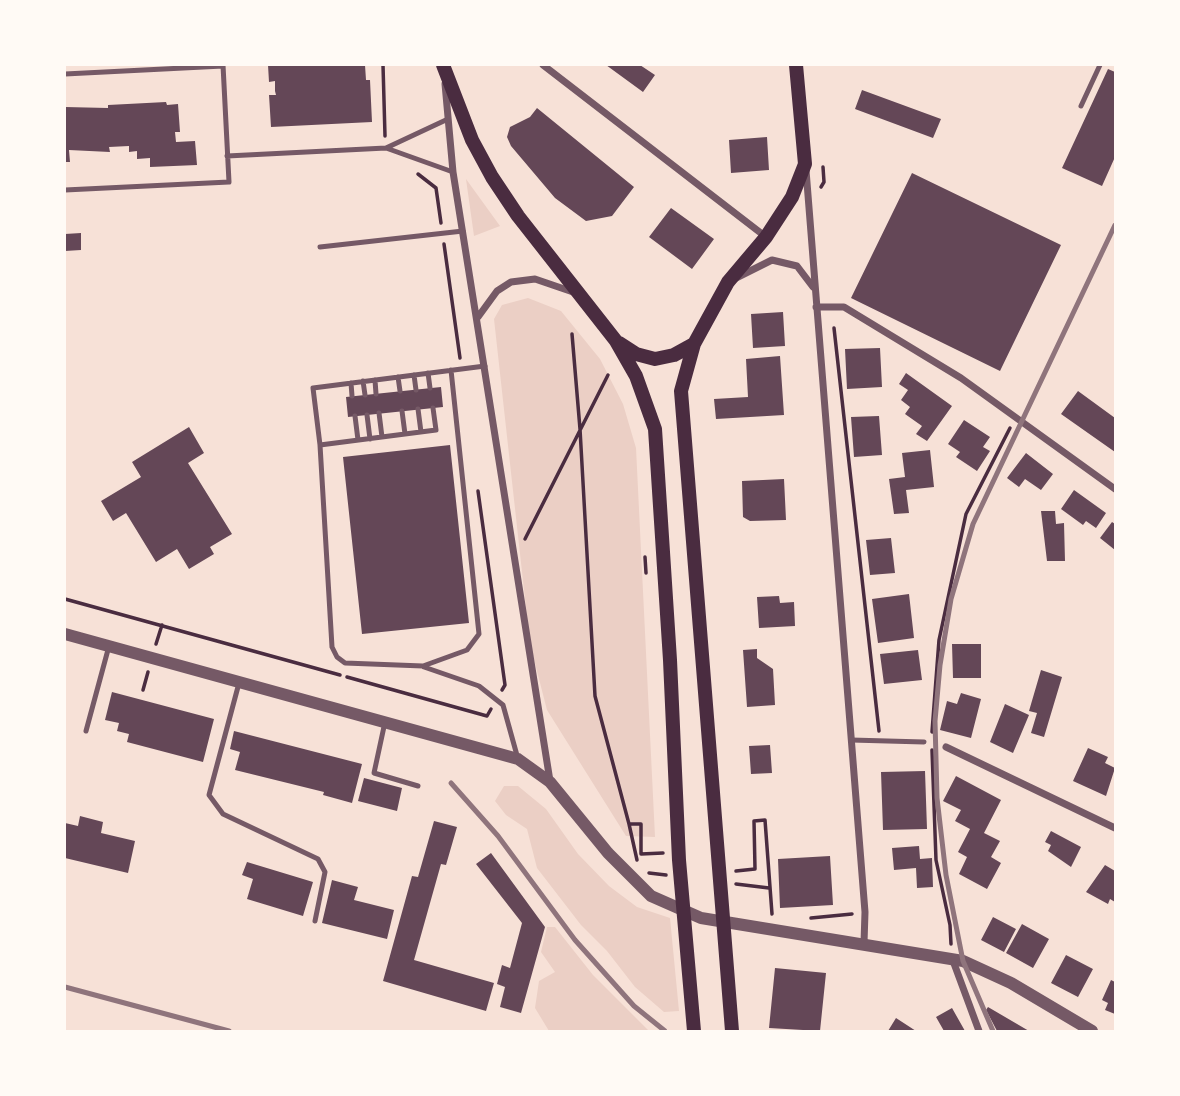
<!DOCTYPE html>
<html>
<head>
<meta charset="utf-8">
<style>
	body { margin:0 }
	#map { position:relative; width:1180px; height:1096px; overflow:hidden; background:#f7e1d7; font-family:Commissioner,sans-serif }
	canvas { display:block }
	.frame { position:absolute; inset:0; border:66px solid #fffaf5; pointer-events:none }
</style>
</head>
<body>
<div id="map">
<canvas width="1180" height="1096"></canvas>
<div class="frame"></div>
</div>
<script>
const g = document.querySelector('canvas').getContext('2d');
g.lineJoin = 'round';
function paint(path, color) {
  g.fillStyle = color;
  g.fill(path, 'evenodd');
}
function poly(rows) {
  const path = new Path2D();
  for (const r of rows) {
    path.moveTo(r[0], r[1]);
    for (let i = 2; i < r.length; i += 2) path.lineTo(r[i], r[i + 1]);
  }
  return path;
}
function trace(path, color, width, dash) {
  g.strokeStyle = color;
  g.lineWidth = width;
  g.lineCap = dash ? 'butt' : 'round';
  g.setLineDash(dash || []);
  g.stroke(path);
}
paint(poly([
	[466,179,500,226,474,236],
	[528,298,561,311,600,359,623,404,636,448,655,837,626,836,547,710,530,644,494,319,502,305],
	[504,786,518,786,546,809,578,854,609,886,637,907,670,918,679,1011,664,1012,635,987,607,951,581,925,537,868,527,829,506,815,495,801],
	[547,927,555,927,593,975,649,1031,549,1031,535,1008,539,981,555,972,541,952]
]), '#ebcfc5');
paint(poly([
	[268,65,365,65,366,80,370,80,372,122,271,127,269,95,276,95,275,91,275,81,269,82],
	[606,65,640,65,655,75,643,92],
	[1108,69,1115,72,1115,157,1102,186,1062,168],
	[862,90,941,119,933,138,855,109],
	[166,102,167,105,178,104,180,132,175,132,176,142,195,141,197,165,150,167,150,158,137,159,137,151,129,152,129,146,109,147,110,152,69,150,70,162,65,162,65,107,108,108,108,105],
	[537,108,634,187,612,216,586,221,555,198,511,146,507,137,510,127,530,117],
	[767,137,769,170,731,173,729,140],
	[912,173,1061,245,1000,371,851,298],
	[671,208,714,239,692,269,649,237],
	[81,233,81,250,65,251,65,234],
	[783,312,785,346,753,348,751,314],
	[880,348,882,387,847,389,845,349],
	[780,356,784,415,716,419,714,399,748,397,746,359],
	[906,373,952,406,927,441,916,434,922,426,905,414,910,407,901,400,908,390,899,384],
	[441,387,443,407,348,417,346,397],
	[1078,391,1115,418,1115,452,1061,414],
	[879,416,882,455,854,457,851,417],
	[964,420,990,437,983,447,990,451,977,471,956,457,960,452,948,444],
	[189,427,204,453,188,463,232,534,210,547,214,554,189,569,177,549,156,562,126,513,113,521,101,501,141,477,132,462],
	[450,445,469,623,362,634,343,457],
	[930,450,934,487,906,490,909,513,894,514,889,479,905,477,902,453],
	[1026,453,1053,474,1041,490,1025,479,1019,487,1007,478],
	[784,479,786,520,750,521,743,517,742,481],
	[1074,490,1106,513,1096,528,1086,521,1083,525,1061,509],
	[1041,511,1055,511,1056,524,1064,523,1065,561,1047,561],
	[1112,522,1115,524,1115,550,1100,538],
	[891,538,895,573,870,575,866,540],
	[909,594,914,638,878,643,872,599],
	[779,596,780,603,794,602,795,626,759,628,757,597],
	[952,644,981,644,981,678,953,678],
	[757,649,757,658,773,669,775,705,747,707,743,650],
	[918,650,922,680,884,684,880,654],
	[1041,670,1062,677,1044,737,1031,733,1037,713,1029,711],
	[112,692,214,719,203,762,127,742,129,734,117,731,119,723,105,720],
	[961,693,981,699,971,738,940,730,947,701,957,704],
	[1005,704,1029,715,1013,753,990,742],
	[234,731,362,764,352,803,323,795,324,792,235,770,240,752,230,749],
	[770,745,772,773,751,774,749,746],
	[1088,748,1108,757,1105,763,1115,768,1106,796,1073,781],
	[925,771,927,829,883,830,881,772],
	[956,776,1001,800,984,833,1000,841,991,857,1001,863,987,889,959,874,967,857,958,852,970,829,955,821,961,810,943,801],
	[364,778,402,788,397,811,358,801],
	[80,816,103,822,101,833,135,841,128,873,65,858,65,823,78,826],
	[434,821,457,827,446,865,441,864,414,960,494,983,486,1011,383,981,412,876,418,877],
	[1051,831,1081,847,1071,867,1048,851,1051,845,1045,842],
	[919,846,920,859,932,858,933,887,917,888,916,868,894,870,892,848],
	[491,853,545,927,521,1013,500,1007,505,987,497,984,502,965,510,968,522,923,476,864],
	[830,856,833,905,780,908,778,859],
	[247,862,313,882,303,916,247,899,253,879,242,875],
	[1105,865,1115,871,1115,902,1110,899,1108,904,1086,892],
	[332,880,358,887,354,900,394,910,387,939,322,923],
	[993,917,1016,929,1004,952,981,940],
	[1022,924,1049,939,1033,968,1006,953],
	[1066,955,1093,969,1078,997,1051,983],
	[775,968,826,973,820,1031,769,1028],
	[1111,980,1115,982,1115,1014,1105,1010,1108,1003,1102,1000],
	[988,1007,1029,1031,997,1031,986,1010],
	[952,1008,965,1031,944,1031,936,1017],
	[896,1018,916,1031,888,1031]
]), '#644757');
trace(poly([
	[383,65,385,136],
	[418,174,436,188,441,223],
	[821,187,824,182,823,167],
	[444,244,460,358],
	[834,328,879,731],
	[572,334,580,429,595,696,629,824,641,824,641,854,663,853],
	[478,491,505,685,502,690],
	[525,539,608,375],
	[645,557,646,573],
	[65,599,340,675],
	[156,644,162,625],
	[347,677,487,716,491,709],
	[143,690,148,672],
	[932,732,939,640,966,514,1010,428],
	[932,750,936,860,950,925,951,944],
	[629,824,637,860],
	[736,871,755,869,754,821,765,820,772,914],
	[649,873,666,875],
	[736,884,769,888],
	[811,918,852,914]
]), '#4a2c40', 3.5);
trace(poly([
	[65,74,223,66],
	[1081,106,1100,65],
	[386,148,453,172],
	[227,156,386,148,448,119],
	[65,190,229,182,223,65],
	[320,247,463,231],
	[428,373,430,388],
	[414,375,416,390],
	[398,377,400,391],
	[375,380,376,394],
	[363,381,365,395],
	[351,383,352,396],
	[433,408,436,430,320,445,313,388,485,366],
	[418,409,421,432],
	[402,411,405,434],
	[379,413,382,437],
	[367,415,370,439],
	[355,416,358,440],
	[320,445,332,647,337,657,345,663,423,666,467,650,479,634,451,370],
	[424,667,479,686,503,705,518,759],
	[239,683,209,795,223,814,318,859,325,872,315,921],
	[385,722,374,773,418,786],
	[86,731,109,646],
	[851,740,924,742]
]), '#755966', 5);
trace(poly([
	[543,65,766,237],
	[445,84,453,172,550,781],
	[806,170,865,912,864,943],
	[736,278,772,260,797,266,813,287],
	[816,307,844,307,961,378,1115,489],
	[478,317,497,291,511,282,535,279,573,292],
	[946,747,1115,828],
	[952,958,979,1031]
]), '#755966', 7);
trace(poly([
	[65,634,518,759,550,782,608,853,651,896,701,918,963,961,1011,983,1092,1031]
]), '#755966', 12);
trace(poly([
	[443,65,472,140,492,177,518,216,616,341,636,376,655,429,670,660,679,860,694,1031],
	[619,343,636,354,655,359,674,355,694,344],
	[732,1031,681,391,694,344,728,282,766,237,792,197,805,164,796,65]
]), '#4a2c40', 14);
trace(poly([
	[451,783,498,836,575,940,634,1006,665,1031],
	[65,987,229,1031],
	[993,1031,963,961,946,875,937,798,935,721,940,665,951,599,973,524,1115,225]
]), '#8f747c', 5);
</script>
</body>
</html>
